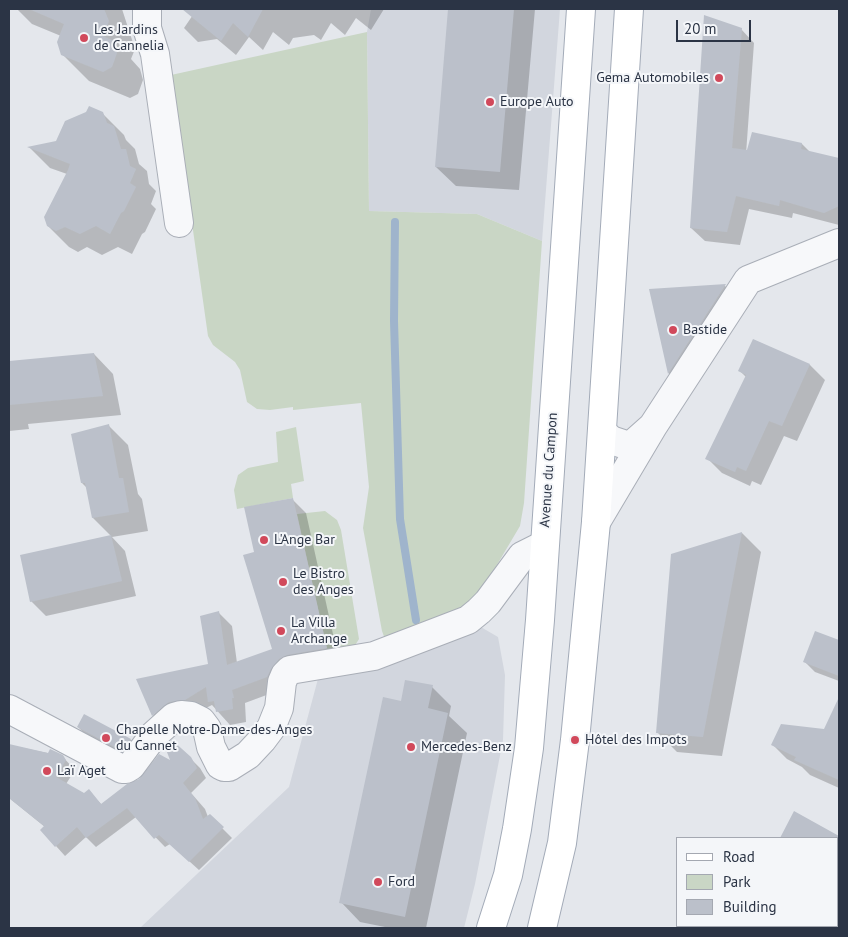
<!DOCTYPE html>
<html>
<head>
<meta charset="utf-8">
<style>
	body { margin:0 }
	#map { position:relative; width:848px; height:937px; overflow:hidden; background:#e4e7ec; font-family:"PT Sans",sans-serif }
	canvas { display:block }
	.frame { position:absolute; inset:0; border:10px solid #2b3445; pointer-events:none }
	.legend { position:absolute; left:676px; top:837px; width:162px; height:90px; box-sizing:border-box; background:#f4f6f9; border:1px solid #a4a8b1; margin:0; padding:6px 9px; list-style:none; font-size:15px; color:#2b3445 }
	.legend li { display:flex; align-items:center; gap:10px; height:25px }
	.legend b { width:25px; border:1px solid #a4a8b1 }
	.scale { position:absolute; left:676px; top:20px; width:75px; height:22px; box-sizing:border-box; border:2px solid #2b3445; border-top:0; padding-left:6px; font-size:15px; line-height:18px; white-space:nowrap; color:#2b3445; -webkit-text-stroke:4px #f4f6f9; paint-order:stroke }
</style>
</head>
<body>
<div id="map">
<canvas width="848" height="937"></canvas>
<div class="frame"></div>
<ul class="legend">
<li><b style="height:6px;background:#fff"></b>Road</li>
<li><b style="height:14px;background:#c9d6c5"></b>Park</li>
<li><b style="height:14px;background:#bbc0ca"></b>Building</li>
</ul>
<div class="scale">20 m</div>
</div>
<script>
const g = document.querySelector('canvas').getContext('2d');
g.lineJoin = 'round';
function paint(path, color) {
  g.fillStyle = color;
  g.fill(path, 'evenodd');
}
function poly(rows) {
  const path = new Path2D();
  for (const r of rows) {
    path.moveTo(r[0], r[1]);
    for (let i = 2; i < r.length; i += 2) path.lineTo(r[i], r[i + 1]);
  }
  return path;
}
function trace(path, color, width, dash) {
  g.strokeStyle = color;
  g.lineWidth = width;
  g.lineCap = dash ? 'butt' : 'round';
  g.setLineDash(dash || []);
  g.stroke(path);
}
function write(font, color, halo, rows, align = 'center') {
  g.font = font + ' "PT Sans",sans-serif';
  g.lineWidth = 4;
  g.setLineDash([]);
  g.textBaseline = 'middle';
  g.strokeStyle = halo;
  g.fillStyle = color;
  for (const [text, x, y, turn = 0] of rows) {
    g.save();
    g.translate(x, y);
    g.rotate((+turn || 0) * Math.PI / 180);
    g.textAlign = isNaN(turn) ? turn : align;
    if (halo) g.strokeText(text, 0, 0);
    g.fillText(text, 0, 0);
    g.restore();
  }
}
paint(poly([
	[371,9,560,9,542,241,477,214,369,211,367,32],
	[474,623,498,637,505,675,503,740,475,884,464,928,141,927,289,787,319,675]
]), '#d2d6de');
paint(poly([
	[367,32,369,211,477,214,542,241,524,503,520,526,485,585,466,610,386,642,382,631,363,528,369,487,361,403,293,410,293,407,270,410,257,409,247,402,240,370,235,362,213,345,208,336,171,75],
	[296,427,304,481,291,484,293,498,237,509,234,490,238,475,248,468,278,462,276,432],
	[325,511,337,520,341,530,359,639,354,647,328,654,297,514]
]), '#c9d6c5');
paint(poly([
	[17,9,122,9,135,49,131,59,140,69,143,80,138,94,130,98,89,81,62,54,61,36,32,24],
	[197,9,384,9,371,30,356,18,345,35,331,23,321,40,314,35,293,38,289,45,273,32,263,50,249,37,236,55,217,39,198,42,184,28],
	[449,9,535,9,519,190,456,186,436,167],
	[741,29,754,43,746,154,753,134,802,144,810,152,839,159,839,225,793,213,792,218,749,209,740,245,705,241,691,228],
	[102,113,124,135,126,140,135,149,139,164,147,171,149,184,156,191,151,204,156,209,145,232,142,234,132,254,118,247,102,255,87,247,78,252,69,247,48,226,67,174,50,168,30,148,57,142],
	[725,286,744,305,688,392,669,374,651,290],
	[754,340,810,365,825,380,797,441,784,436,761,485,752,481,750,486,722,473,707,458,746,377,740,371],
	[94,354,113,374,121,415,28,424,29,429,9,431,9,363],
	[109,426,128,445,138,494,142,499,148,531,112,537,125,551,136,596,46,616,31,601,111,536,93,518,87,488,82,483],
	[293,500,306,513,339,661,280,690,245,703,246,722,230,725,212,705,166,728,153,715,209,665,219,613,232,626,237,663,273,650,256,552],
	[742,533,761,552,722,756,677,752,658,733,672,555],
	[815,633,839,641,839,681,815,672,805,662],
	[432,687,451,706,449,716,467,733,426,928,390,928,360,922,341,902,402,703],
	[85,716,131,740,141,750,133,761,88,737,78,727],
	[827,726,839,728,839,788,810,775,802,767,787,759,772,744,825,730],
	[9,745,62,756,75,770,66,784,85,794,89,791,102,805,173,763,190,758,200,768,206,778,191,793,205,809,208,817,210,816,232,838,199,870,170,844,165,847,136,817,96,847,86,837,65,856,56,846,45,827,9,798,9,787,14,779,9,778],
	[795,813,839,837,839,901,837,906,837,838,781,838],
	[741,926,836,926,834,928,740,928]
]), '#0003');
trace(poly([
	[395,222,394,321,400,519,416,620]
]), '#9fb4cc', 8);
paint(poly([
	[29,9,104,9,109,21,103,36,114,41,117,53,112,67,103,72,61,55,57,42,64,24],
	[182,9,263,9,248,37,233,23,221,41],
	[448,9,514,9,500,172,435,167],
	[704,15,742,28,732,148,747,150,752,132,802,143,801,149,839,158,839,206,824,213,780,200,779,206,736,196,727,232,690,228],
	[89,106,103,112,107,123,114,126,121,149,126,149,130,166,136,169,130,183,136,187,124,211,121,213,110,234,96,226,80,234,65,227,56,231,47,226,44,217,68,170,70,164,27,147,56,141,65,121,86,112],
	[726,284,682,352,668,374,649,289],
	[753,339,810,364,782,426,769,421,746,471,737,467,735,472,705,459,746,375,738,371],
	[94,353,103,396,9,405,9,361],
	[109,424,119,478,123,478,129,512,92,518,85,483,81,483,71,434],
	[293,498,327,648,287,655,279,659,271,669,267,677,232,690,234,698,232,698,233,709,216,712,214,701,208,702,206,687,185,700,169,702,152,716,136,679,208,664,200,616,219,611,227,665,272,649,243,555,254,552,244,507],
	[742,532,703,737,656,733,671,554],
	[111,535,122,581,30,602,20,555],
	[815,631,839,640,839,676,803,662],
	[405,680,433,685,428,708,448,713,405,917,339,903,383,697,401,701],
	[839,697,839,780,794,760,796,757,771,745,781,724,824,729],
	[84,714,131,739,122,751,77,727],
	[172,740,191,757,197,768,183,783,195,798,203,819,210,814,224,827,189,862,159,835,154,839,127,808,86,838,77,827,55,847,40,830,44,826,9,798,9,744,48,753,50,749,63,755,66,760,56,777,84,793,89,789,101,804,127,784,139,779,159,754,170,760,165,747],
	[794,811,839,836,839,838,780,838]
]), '#bbc0ca');
const minor = poly([
	[147,9,147,28,155,54,179,223],
	[602,432,611,440,626,445,634,443,652,427],
	[596,522,653,426,748,280,839,243],
	[9,709,122,769,126,769,131,766,154,735,174,717,181,715,191,716,201,721,207,729,211,747,220,765,224,767,229,767,248,755,262,740,271,728,279,708,282,682,285,675,290,670,374,656,468,620,479,611,488,602,522,556,544,545]
]);
const primary = poly([
	[491,928,508,875,517,829,529,748,540,620,581,9],
	[542,928,562,843,575,740,596,522,629,9]
]);
trace(minor, '#a9aeb7', 30);
trace(primary, '#a3abb8', 30);
trace(minor, '#f7f8fa', 28);
trace(primary, '#fff', 28);
for (const [x, y, r, color] of [
	[84,38,5,"#d1495b"],
	[719,78,5,"#d1495b"],
	[490,102,5,"#d1495b"],
	[673,330,5,"#d1495b"],
	[264,540,5,"#d1495b"],
	[283,582,5,"#d1495b"],
	[281,631,5,"#d1495b"],
	[106,738,5,"#d1495b"],
	[575,740,5,"#d1495b"],
	[411,747,5,"#d1495b"],
	[47,771,5,"#d1495b"],
	[378,882,5,"#d1495b"]
]) {
  const dot = new Path2D();
  dot.arc(x, y, r, 0, 2 * Math.PI);
  g.fillStyle = color;
  g.fill(dot);
  trace(dot, '#f4f6f9', 2);
}
write('14px', '#2b3445', '#f4f6f9', [
	["Les Jardins",94,30],
	["de Cannelia",94,46],
	["Gema Automobiles",709,78,"right"],
	["Europe Auto",500,102],
	["Bastide",683,330],
	["L'Ange Bar",274,540],
	["Le Bistro",293,574],
	["des Anges",293,590],
	["La Villa",291,623],
	["Archange",291,639],
	["Chapelle Notre-Dame-des-Anges",116,730],
	["du Cannet",116,746],
	["Hôtel des Impots",585,740],
	["Mercedes-Benz",421,747],
	["Laï Aget",57,771],
	["Ford",388,882]
], 'left');
write('14px', '#2b3445', '#f4f6f9', [
	["Avenue du Campon",549,470,-86]
]);
</script>
</body>
</html>
